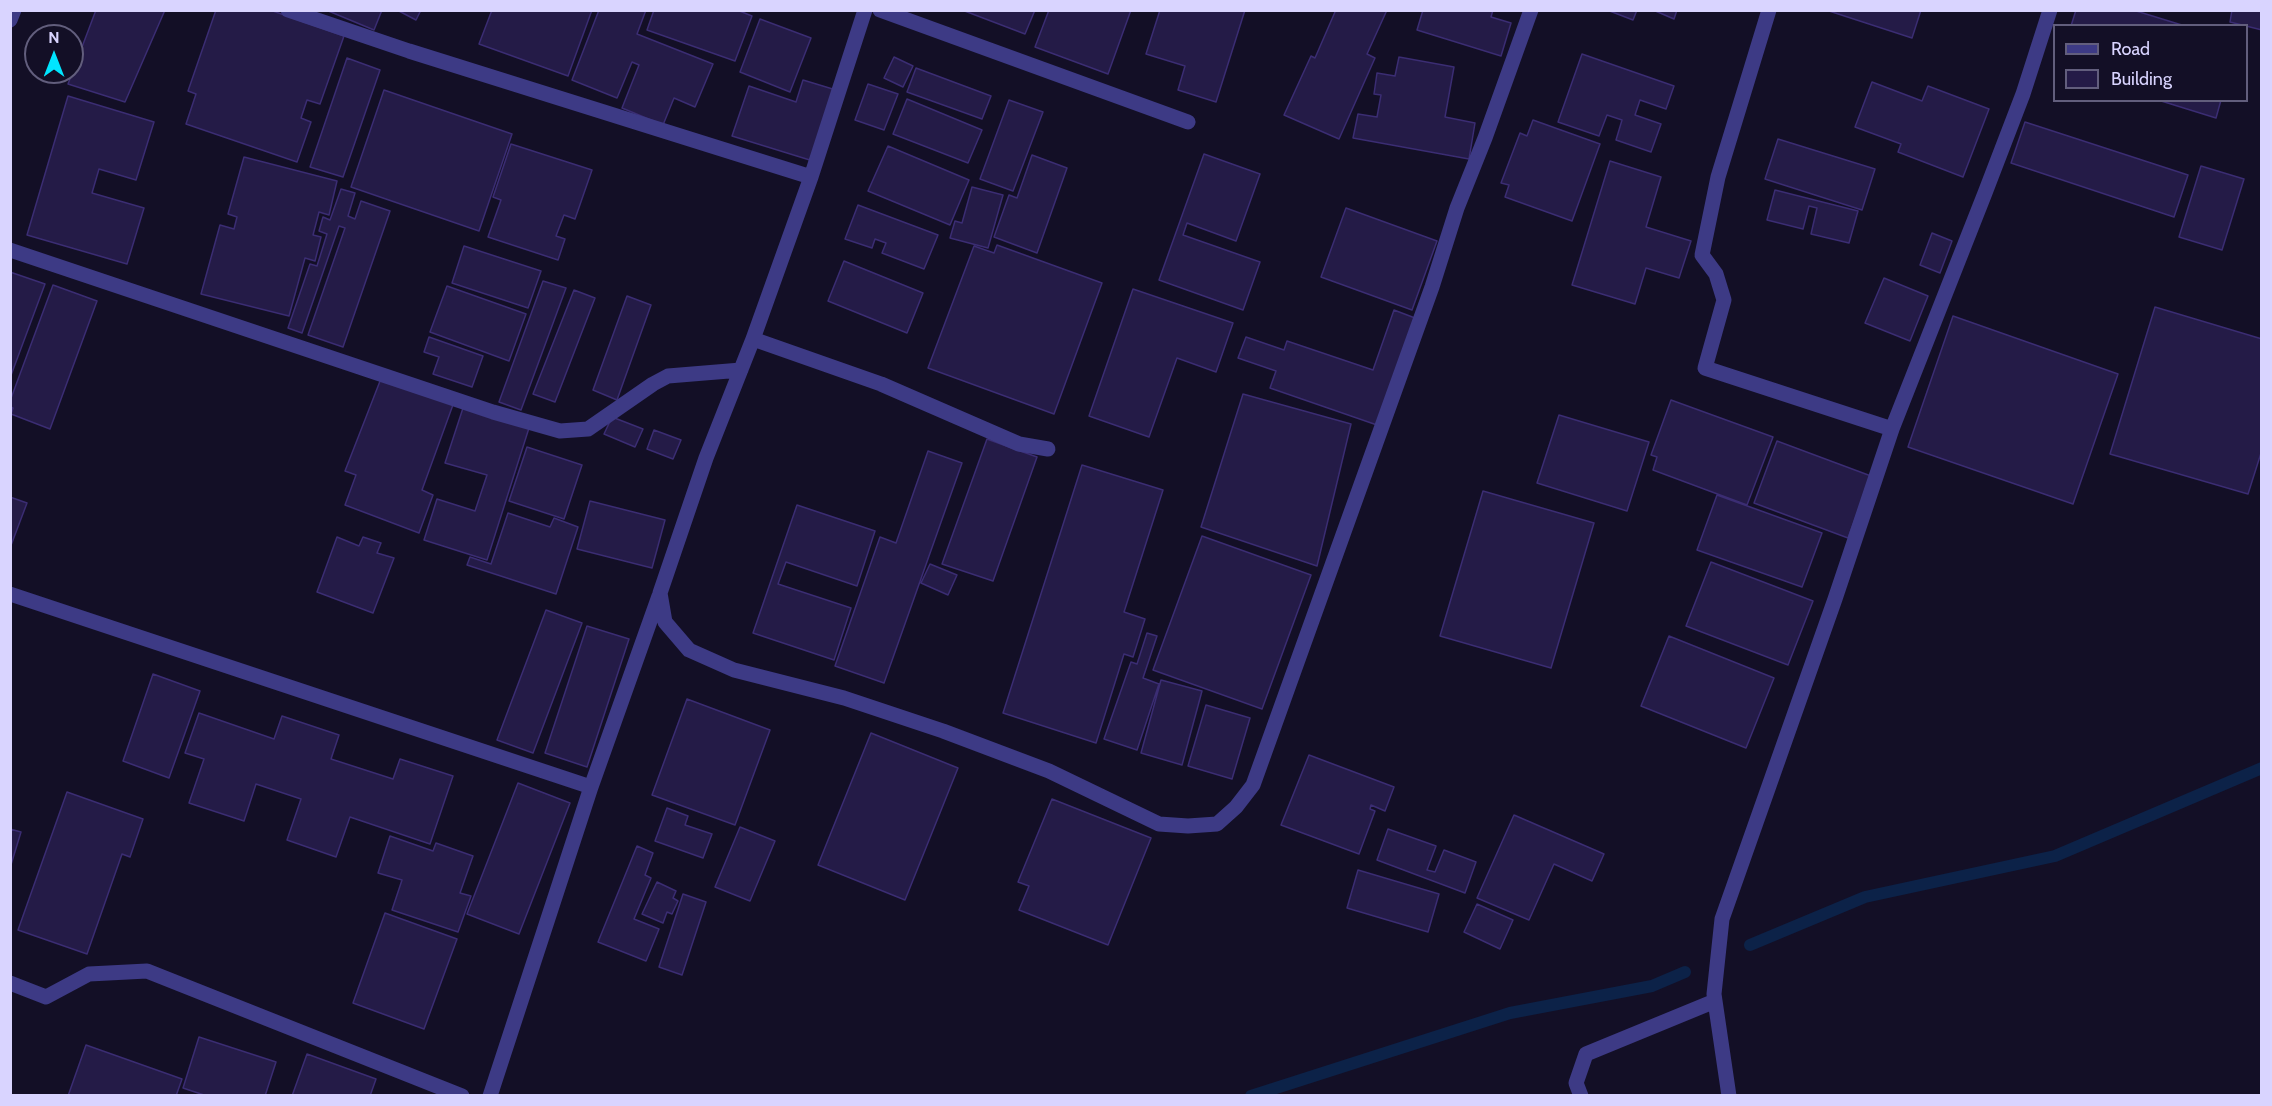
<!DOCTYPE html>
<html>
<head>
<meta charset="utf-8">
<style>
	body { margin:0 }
	#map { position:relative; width:2272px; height:1106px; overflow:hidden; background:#130f26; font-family:Cabin,sans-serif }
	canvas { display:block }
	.frame { position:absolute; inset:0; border:12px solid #d9d4ff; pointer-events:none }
	.legend { position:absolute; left:2053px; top:24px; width:195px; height:78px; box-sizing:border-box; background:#130f26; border:2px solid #625e7d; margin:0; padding:8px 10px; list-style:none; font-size:18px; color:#d9d4ff }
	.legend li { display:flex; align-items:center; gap:12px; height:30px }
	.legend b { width:30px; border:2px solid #625e7d }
	.north { position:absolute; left:24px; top:24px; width:60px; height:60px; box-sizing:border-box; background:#130f26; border:2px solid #625e7d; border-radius:50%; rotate:0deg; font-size:16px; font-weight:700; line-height:24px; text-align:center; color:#d9d4ff }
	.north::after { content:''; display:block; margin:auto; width:21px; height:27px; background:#00e5ff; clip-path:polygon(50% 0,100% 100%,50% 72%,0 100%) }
</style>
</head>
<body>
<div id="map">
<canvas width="2272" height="1106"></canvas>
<div class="frame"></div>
<ul class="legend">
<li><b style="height:8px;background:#3d3a85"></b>Road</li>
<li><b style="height:16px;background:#241b47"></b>Building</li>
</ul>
<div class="north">N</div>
</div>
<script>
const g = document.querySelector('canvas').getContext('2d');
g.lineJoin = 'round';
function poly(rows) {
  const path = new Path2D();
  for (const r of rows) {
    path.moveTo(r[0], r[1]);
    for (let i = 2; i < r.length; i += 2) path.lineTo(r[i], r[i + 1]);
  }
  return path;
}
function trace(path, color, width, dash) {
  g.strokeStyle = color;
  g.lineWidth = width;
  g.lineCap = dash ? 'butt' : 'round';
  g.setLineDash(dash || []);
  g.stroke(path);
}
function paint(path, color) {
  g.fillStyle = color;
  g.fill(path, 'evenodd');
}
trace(poly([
	[1750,945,1865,897,2055,856,2262,768],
	[1251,1096,1510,1013,1652,986,1685,972]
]), '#0c2248', 12);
const building = poly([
	[96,10,165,10,125,102,68,84,96,10],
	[216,10,270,10,344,36,320,104,307,100,301,118,311,122,297,162,186,124,196,94,188,91,216,10],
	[326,10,382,10,374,30,326,10],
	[397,10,421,10,416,20,397,10],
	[492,10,592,10,568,76,479,44,492,10],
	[599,10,646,10,637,34,713,64,695,107,674,98,663,125,622,108,639,65,632,62,617,98,572,80,599,10],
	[654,10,737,10,752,16,735,61,647,30,654,10],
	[962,10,1035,10,1025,34,962,10],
	[1049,10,1131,10,1108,74,1035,47,1049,10],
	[1160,10,1245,10,1216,102,1178,90,1185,66,1146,54,1160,10],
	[1332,10,1387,10,1367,54,1375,58,1339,139,1284,115,1311,56,1315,58,1335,12,1332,10],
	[1423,10,1493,10,1491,17,1511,23,1501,56,1417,30,1423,10],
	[1607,10,1637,10,1633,20,1607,10],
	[1653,10,1677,10,1674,19,1653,10],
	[1826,10,1921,10,1912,38,1826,10],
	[2076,10,2133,10,2185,26,2071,26,2076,10],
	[2232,10,2262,10,2262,30,2230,22,2232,10],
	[760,19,811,38,790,92,740,72,760,19],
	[1582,54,1674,86,1666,109,1640,100,1635,115,1661,124,1651,152,1616,140,1622,120,1607,115,1599,136,1558,122,1582,54],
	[894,57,913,66,903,87,884,78,894,57],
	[1399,57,1454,67,1445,117,1475,123,1469,159,1353,138,1358,114,1377,117,1381,95,1374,94,1377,73,1395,76,1399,57],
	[347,58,380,70,343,177,310,167,347,58],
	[916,68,991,96,982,119,907,92,916,68],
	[803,80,836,90,813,161,732,136,749,86,796,102,803,80],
	[1872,82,1922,101,1928,86,1989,109,1963,177,1898,152,1901,144,1855,127,1872,82],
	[868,84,898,94,884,130,855,120,868,84],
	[384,90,512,134,479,231,351,187,384,90],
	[68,96,154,122,136,180,99,169,92,193,144,208,127,264,27,235,68,96],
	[907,99,982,130,968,163,893,134,907,99],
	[1009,100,1043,112,1013,191,980,179,1009,100],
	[2158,100,2221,100,2216,118,2158,100],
	[1533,120,1600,144,1572,221,1505,197,1509,185,1501,183,1520,133,1527,136,1533,120],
	[2025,122,2188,175,2174,217,2011,163,2025,122],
	[1778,139,1875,169,1862,210,1765,179,1778,139],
	[511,144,592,170,575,219,564,215,556,236,565,239,558,260,488,237,501,200,493,197,511,144],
	[888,146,969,180,950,225,868,191,888,146],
	[1204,154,1260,174,1236,241,1187,223,1183,235,1260,262,1243,310,1159,280,1204,154],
	[1032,155,1067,168,1037,253,994,237,1009,195,1017,198,1032,155],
	[244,157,337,181,329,215,319,212,313,235,321,237,315,261,305,258,289,316,201,294,220,225,234,229,237,217,228,214,244,157],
	[1610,161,1661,177,1646,227,1691,241,1679,278,1646,268,1635,304,1572,285,1610,161],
	[2201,166,2244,179,2222,250,2179,237,2201,166],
	[972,187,1003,195,988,248,950,238,955,221,962,223,972,187],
	[341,189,355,193,348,216,355,219,361,201,390,211,343,347,308,335,345,228,339,226,302,333,288,328,310,264,317,266,327,234,319,231,323,217,330,220,341,189],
	[1775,190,1858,211,1849,243,1811,234,1817,208,1809,206,1803,229,1767,220,1775,190],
	[858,205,938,235,924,269,882,253,886,243,875,239,872,248,845,239,858,205],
	[1346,208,1437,241,1412,310,1321,277,1346,208],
	[1932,233,1952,241,1940,273,1920,265,1932,233],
	[997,245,1102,283,1054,414,928,368,974,246,994,253,997,245],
	[464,246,541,271,528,308,452,283,464,246],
	[844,261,923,293,907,333,828,301,844,261],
	[10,272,45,284,10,378,10,272],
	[1884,278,1928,296,1910,341,1865,323,1884,278],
	[543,281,566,288,521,410,499,402,543,281],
	[53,285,97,301,50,429,11,414,13,408,10,406,10,401,53,285],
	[447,286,526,314,509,361,430,332,447,286],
	[1133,289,1233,323,1216,372,1177,358,1149,437,1089,416,1133,289],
	[574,290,595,298,555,402,533,394,574,290],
	[627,296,651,305,617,400,593,390,627,296],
	[2155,307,2262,339,2262,450,2248,494,2110,454,2155,307],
	[1394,310,1415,318,1377,425,1270,388,1276,371,1238,358,1246,337,1284,350,1287,341,1373,370,1394,310],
	[1953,316,2118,374,2073,504,1908,447,1953,316],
	[429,337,483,356,472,387,433,374,439,357,424,352,429,337],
	[382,376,454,402,422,490,433,495,419,533,345,505,356,475,345,471,382,376],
	[1243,394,1351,424,1317,566,1201,527,1243,394],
	[1671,400,1773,437,1747,505,1653,470,1657,457,1651,455,1671,400],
	[463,408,529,428,487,560,424,540,437,499,475,511,487,475,445,463,463,408],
	[1559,415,1649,442,1627,511,1537,483,1559,415],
	[612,417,643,429,635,447,604,434,612,417],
	[654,430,681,440,673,459,647,449,654,430],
	[987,439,1037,457,993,581,942,564,987,439],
	[1777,441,1871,476,1848,538,1754,503,1777,441],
	[527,447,582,465,564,519,509,501,527,447],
	[928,451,962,463,884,683,835,666,880,537,896,543,928,451],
	[1082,465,1163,490,1124,612,1145,619,1133,657,1124,654,1096,743,1003,713,1082,465],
	[1483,491,1594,523,1551,668,1440,636,1483,491],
	[1717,495,1822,533,1802,587,1697,550,1717,495],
	[10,497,27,503,10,548,10,497],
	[590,501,665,520,652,568,577,549,590,501],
	[797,505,875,531,857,586,786,562,778,584,851,608,834,660,753,633,797,505],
	[508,513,550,527,554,518,578,527,556,594,467,565,470,557,491,564,508,513],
	[1202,536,1311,575,1262,709,1153,670,1202,536],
	[337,537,359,546,363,537,381,543,377,553,394,558,373,613,317,592,337,537],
	[1711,562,1813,601,1788,665,1686,626,1711,562],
	[930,564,957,575,948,595,921,583,930,564],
	[546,610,582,623,533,753,497,740,546,610],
	[587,626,629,639,587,767,545,753,587,626],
	[1147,633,1157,636,1143,678,1159,684,1137,750,1104,739,1131,662,1137,664,1147,633],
	[1669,636,1774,678,1746,748,1641,706,1669,636],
	[153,674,200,691,169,778,123,761,153,674],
	[1161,680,1202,691,1182,765,1141,753,1161,680],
	[687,699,770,730,735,825,652,795,687,699],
	[1206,705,1250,718,1232,779,1188,766,1206,705],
	[199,713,274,739,282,716,339,735,331,759,393,779,400,759,453,776,430,844,350,817,336,857,287,840,301,799,256,784,244,821,189,803,204,759,185,753,199,713],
	[871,733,958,768,905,900,818,865,871,733],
	[1309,755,1394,787,1385,811,1371,805,1370,809,1375,811,1359,854,1281,825,1309,755],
	[518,783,570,803,519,934,467,914,518,783],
	[67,792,143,819,130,857,122,854,87,954,18,930,67,792],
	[1052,799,1151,838,1108,945,1019,910,1029,886,1018,882,1052,799],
	[667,808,688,816,685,825,712,834,703,858,655,841,667,808],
	[1514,815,1604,854,1592,881,1554,864,1529,920,1477,898,1514,815],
	[740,827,775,841,750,901,715,887,740,827],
	[10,829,21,832,10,868,10,829],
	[1388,829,1436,846,1427,870,1435,872,1444,850,1476,862,1465,893,1377,860,1388,829],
	[390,836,433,851,436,843,473,856,460,893,471,896,458,932,392,910,402,880,378,873,390,836],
	[637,846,653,853,645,875,651,878,634,919,659,929,646,961,598,942,637,846],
	[1358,870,1439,894,1428,932,1347,908,1358,870],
	[657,882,676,891,673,898,678,901,672,914,667,912,663,923,642,914,657,882],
	[683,894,706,902,682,975,659,967,683,894],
	[1477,904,1513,920,1500,949,1464,932,1477,904],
	[385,913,457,939,424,1029,353,1003,385,913],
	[199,1037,276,1062,265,1096,207,1096,183,1088,199,1037],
	[86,1045,182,1079,176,1096,68,1096,86,1045],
	[307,1054,376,1079,370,1096,292,1096,307,1054]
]);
paint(building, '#241b47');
trace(building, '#3b2d73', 1.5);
trace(poly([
	[288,10,409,51,811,177],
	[865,10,811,177,753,339,706,458,660,593,665,622,689,650,734,670,844,698,943,731,1049,771,1159,824,1188,826,1217,824,1236,807,1253,785,1432,287,1457,208,1485,138,1531,10],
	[880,10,1188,122],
	[1769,10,1718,177,1702,255,1716,274,1724,300,1705,368,1892,429],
	[10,20,14,10],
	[10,250,493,412,560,431,588,429,653,384,668,376,741,370],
	[753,339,881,384,1019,444,1048,449],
	[10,594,591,787],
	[10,983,46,997,89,974,147,971,462,1096],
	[490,1096,591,787,659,596],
	[1581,1096,1576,1083,1586,1054,1715,1001],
	[1729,1096,1714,994,1722,919,1835,599,1892,429,1985,193,2023,94,2050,10]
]), '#3d3a85', 15);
</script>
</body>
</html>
